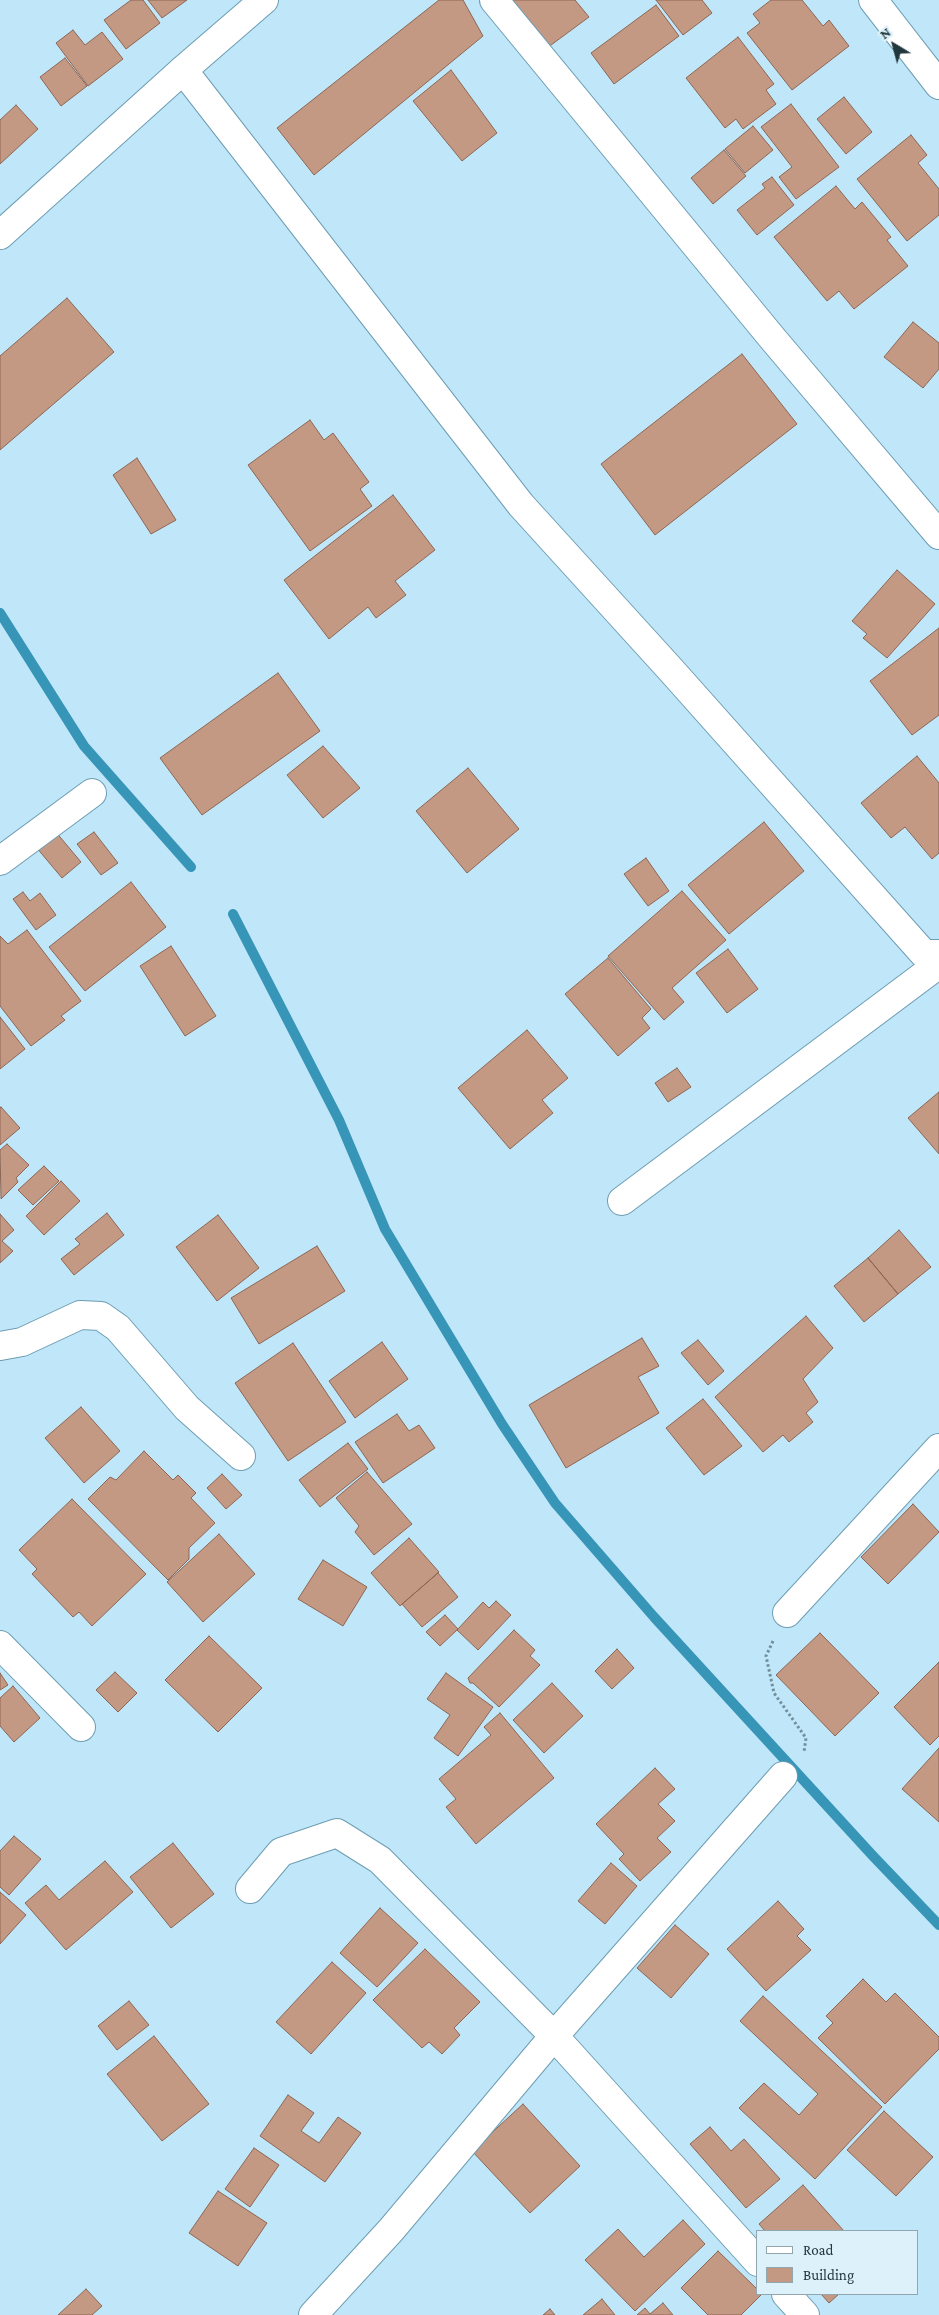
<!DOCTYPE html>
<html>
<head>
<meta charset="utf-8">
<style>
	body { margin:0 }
	#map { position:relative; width:939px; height:2315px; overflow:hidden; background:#c0e7f9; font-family:"Crimson Pro",serif }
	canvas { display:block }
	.legend { position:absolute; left:756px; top:2230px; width:162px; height:65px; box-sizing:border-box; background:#ddf1fa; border:1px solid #92a6af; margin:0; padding:6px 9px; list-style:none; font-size:15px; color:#22363e }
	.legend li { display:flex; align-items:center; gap:10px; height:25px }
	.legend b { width:25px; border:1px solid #92a6af }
	.north { position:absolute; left:869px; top:20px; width:50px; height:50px; -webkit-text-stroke:4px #ddf1fa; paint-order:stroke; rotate:323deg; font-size:14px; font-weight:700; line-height:20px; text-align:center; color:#22363e }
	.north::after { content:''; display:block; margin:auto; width:18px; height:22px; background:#22363e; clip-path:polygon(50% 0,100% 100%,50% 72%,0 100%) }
</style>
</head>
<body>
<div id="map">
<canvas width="939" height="2315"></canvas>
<ul class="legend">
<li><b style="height:6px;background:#fff"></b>Road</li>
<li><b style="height:14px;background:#c49984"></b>Building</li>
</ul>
<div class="north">N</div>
</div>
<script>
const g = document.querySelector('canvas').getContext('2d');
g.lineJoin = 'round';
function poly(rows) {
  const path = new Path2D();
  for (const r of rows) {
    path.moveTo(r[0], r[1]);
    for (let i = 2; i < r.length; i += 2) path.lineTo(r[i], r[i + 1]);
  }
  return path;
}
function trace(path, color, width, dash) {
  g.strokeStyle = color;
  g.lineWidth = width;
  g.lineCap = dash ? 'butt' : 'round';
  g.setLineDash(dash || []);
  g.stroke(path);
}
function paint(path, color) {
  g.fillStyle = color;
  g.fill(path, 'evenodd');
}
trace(poly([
	[0,613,84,746,191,867],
	[233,914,339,1120,385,1229,502,1424,555,1503,654,1617,873,1856,939,1925]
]), '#3795b8', 10);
const building = poly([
	[131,0,143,0,160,23,126,49,104,20,131,0],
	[148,0,187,0,162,18,148,0],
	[439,0,463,0,483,36,314,175,277,128,439,0],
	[511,0,575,0,589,17,547,48,511,0],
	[656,0,702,0,712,13,683,35,656,0],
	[771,0,802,0,823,26,829,20,849,46,792,90,747,33,760,23,753,14,771,0],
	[656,5,679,36,614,84,591,53,656,5],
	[73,30,85,45,102,32,123,59,88,86,56,43,73,30],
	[738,37,774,84,766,90,776,104,743,129,736,119,725,128,686,78,738,37],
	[65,58,87,86,61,106,40,77,65,58],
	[451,70,497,133,462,161,413,101,451,70],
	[844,97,872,132,846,154,817,119,844,97],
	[791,104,839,167,796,199,779,177,792,167,761,127,791,104],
	[16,105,38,129,0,164,0,120,16,105],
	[753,126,773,150,745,173,725,149,753,126],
	[911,135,927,155,918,163,939,189,939,215,907,241,857,179,911,135],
	[724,150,746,176,713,204,691,178,724,150],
	[772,177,794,205,757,235,737,210,765,188,762,184,772,177],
	[836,186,855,209,862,202,891,237,887,240,908,266,854,309,839,291,827,301,774,237,836,186],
	[67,298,114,352,0,450,0,356,67,298],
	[913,322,939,343,939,369,923,388,884,357,913,322],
	[742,354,797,424,655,535,601,464,742,354],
	[310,420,324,440,333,433,369,482,360,489,372,506,310,551,248,465,310,420],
	[137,458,176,520,151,534,113,475,137,458],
	[393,495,435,550,395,581,406,595,376,618,368,607,329,639,284,580,393,495],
	[897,570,935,604,887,658,863,638,867,634,852,621,897,570],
	[939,628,939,715,912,735,870,681,939,628],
	[278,673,320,731,202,815,160,758,278,673],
	[323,746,360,788,323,818,287,775,323,746],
	[917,756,939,783,939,853,932,859,905,827,891,838,861,803,917,756],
	[468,768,519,829,467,873,416,811,468,768],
	[764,822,804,871,729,934,688,885,764,822],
	[55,831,81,862,62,878,36,847,55,831],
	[94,832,118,863,101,875,77,844,94,832],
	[646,858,669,891,648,906,624,874,646,858],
	[131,882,166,927,85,991,49,947,131,882],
	[682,891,726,940,672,988,684,1002,664,1020,608,956,682,891],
	[23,892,30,901,40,893,56,915,36,930,13,899,23,892],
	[27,930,81,1001,61,1016,65,1020,31,1046,0,1006,0,936,8,944,27,930],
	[171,946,216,1016,185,1036,140,966,171,946],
	[728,949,758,989,727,1013,696,973,728,949],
	[608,958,651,1009,642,1018,650,1028,618,1056,565,994,608,958],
	[0,1017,25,1049,0,1069,0,1017],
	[527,1030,568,1078,542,1100,553,1113,510,1149,458,1088,527,1030],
	[677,1068,691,1087,668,1102,655,1083,677,1068],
	[939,1092,939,1154,908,1118,939,1092],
	[1,1107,20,1128,0,1145,0,1108,1,1107],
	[7,1144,29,1165,16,1178,18,1182,1,1199,0,1150,7,1144],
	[44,1166,59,1181,33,1205,18,1190,44,1166],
	[61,1181,80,1201,44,1235,26,1216,61,1181],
	[107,1213,124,1235,74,1275,61,1259,80,1244,75,1239,107,1213],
	[0,1214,14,1230,2,1241,13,1251,0,1263,0,1214],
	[218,1215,259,1268,217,1301,176,1247,218,1215],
	[899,1230,931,1267,898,1294,868,1258,899,1230],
	[317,1246,345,1291,259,1344,231,1298,317,1246],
	[868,1258,898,1294,864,1322,834,1286,868,1258],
	[806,1316,833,1348,803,1379,818,1402,806,1413,813,1422,789,1442,783,1435,763,1452,715,1397,806,1316],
	[642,1338,659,1366,638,1377,659,1413,566,1468,529,1405,642,1338],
	[698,1340,724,1371,708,1385,681,1353,698,1340],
	[382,1342,408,1379,355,1418,329,1381,382,1342],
	[293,1343,346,1422,288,1461,235,1383,293,1343],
	[703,1399,742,1446,704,1475,666,1428,703,1399],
	[81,1407,120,1451,84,1483,45,1438,81,1407],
	[397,1414,409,1431,419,1425,435,1448,383,1483,355,1442,397,1414],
	[348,1443,368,1469,320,1507,299,1480,348,1443],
	[144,1451,173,1480,178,1475,196,1493,191,1498,215,1523,189,1548,189,1559,168,1580,88,1499,110,1477,116,1480,144,1451],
	[367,1472,412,1524,374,1555,355,1532,359,1526,336,1498,367,1472],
	[222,1474,242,1495,226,1509,207,1488,222,1474],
	[72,1499,146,1574,92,1626,79,1612,73,1617,32,1574,37,1569,19,1550,72,1499],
	[913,1504,939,1532,888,1584,861,1557,913,1504],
	[219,1534,255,1574,203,1622,167,1582,219,1534],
	[409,1538,439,1572,400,1606,371,1573,409,1538],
	[323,1560,367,1587,343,1626,298,1599,323,1560],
	[438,1573,458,1597,422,1627,402,1604,438,1573],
	[496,1601,511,1615,478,1650,457,1630,483,1602,489,1608,496,1601],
	[445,1615,458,1629,440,1646,426,1632,445,1615],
	[514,1630,535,1650,530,1656,540,1665,499,1707,473,1683,470,1683,468,1678,514,1630],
	[820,1633,879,1693,835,1736,776,1675,820,1633],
	[209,1636,262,1688,218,1732,165,1680,209,1636],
	[617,1649,634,1668,612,1689,595,1671,617,1649],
	[939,1662,939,1736,930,1745,894,1707,939,1662],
	[115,1672,137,1693,118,1712,96,1690,115,1672],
	[0,1673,8,1685,0,1690,0,1673],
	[446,1673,493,1707,458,1756,434,1738,450,1715,427,1699,446,1673],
	[552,1683,583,1716,544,1753,513,1720,552,1683],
	[13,1686,40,1718,14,1742,0,1726,0,1698,13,1686],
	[500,1713,554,1778,476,1844,446,1807,456,1799,439,1779,491,1735,484,1727,500,1713],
	[939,1748,939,1822,902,1789,939,1748],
	[655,1768,675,1789,658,1804,675,1821,657,1838,671,1852,640,1881,619,1859,624,1854,596,1824,655,1768],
	[14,1836,41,1859,9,1895,0,1887,0,1851,14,1836],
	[173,1843,214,1894,171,1928,130,1877,173,1843],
	[105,1861,133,1892,66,1950,25,1903,46,1885,59,1900,105,1861],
	[611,1863,637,1886,605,1924,578,1901,611,1863],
	[0,1892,26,1915,0,1944,0,1892],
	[778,1901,804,1929,797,1936,811,1950,766,1991,727,1949,778,1901],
	[380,1908,418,1943,377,1987,340,1953,380,1908],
	[675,1925,709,1954,671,1998,637,1968,675,1925],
	[425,1949,480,2002,454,2028,460,2035,442,2054,429,2042,422,2048,373,2000,425,1949],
	[332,1962,366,1993,311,2054,276,2022,332,1962],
	[863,1979,886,2002,895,1993,939,2037,939,2049,885,2104,818,2038,833,2023,826,2016,863,1979],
	[763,1996,882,2107,815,2179,739,2108,764,2083,799,2115,818,2094,740,2021,763,1996],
	[129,2001,149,2025,117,2050,98,2026,129,2001],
	[154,2036,209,2104,162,2141,107,2074,154,2036],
	[288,2095,314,2113,301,2131,319,2143,338,2117,361,2133,325,2182,260,2136,288,2095],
	[523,2104,580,2166,530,2213,472,2151,523,2104],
	[884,2111,933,2157,896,2196,847,2150,884,2111],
	[710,2127,731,2151,744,2139,780,2179,746,2208,690,2144,710,2127],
	[254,2148,279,2165,250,2207,225,2189,254,2148],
	[803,2185,844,2231,765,2231,759,2224,803,2185],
	[218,2191,267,2223,238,2266,189,2233,218,2191],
	[683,2220,705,2244,635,2311,585,2260,618,2229,644,2257,683,2220],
	[718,2251,758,2290,758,2294,762,2294,741,2315,708,2315,681,2288,718,2251],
	[86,2289,102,2306,92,2315,58,2315,86,2289],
	[821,2294,839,2294,829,2303,821,2294],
	[602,2299,615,2315,583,2315,602,2299],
	[663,2303,673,2315,637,2315,645,2308,650,2314,663,2303],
	[550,2309,555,2315,543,2315,550,2309]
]);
paint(building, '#c49984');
trace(building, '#8d6552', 1);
const minor = poly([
	[494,0,773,339,939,535],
	[873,0,939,85],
	[183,70,521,505,671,670,924,954,939,954],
	[0,861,92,793],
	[622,1201,939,964],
	[0,1346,22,1342,80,1315,101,1316,118,1328,187,1408,241,1456],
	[787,1613,939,1448],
	[0,1645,81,1727],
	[250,1889,281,1852,337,1833,380,1860,554,2036,758,2262],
	[786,2294,805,2315],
	[313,2315,391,2230,554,2036,783,1776]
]);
const major = poly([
	[0,235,183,70,264,0]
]);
trace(minor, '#6d9db2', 30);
trace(major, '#6d9db2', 30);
trace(poly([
	[773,1641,766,1656,774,1693,806,1738,804,1752]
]), '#728f9c', 3, [2.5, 2.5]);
trace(minor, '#fff', 28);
trace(major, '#fff', 28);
</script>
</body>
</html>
